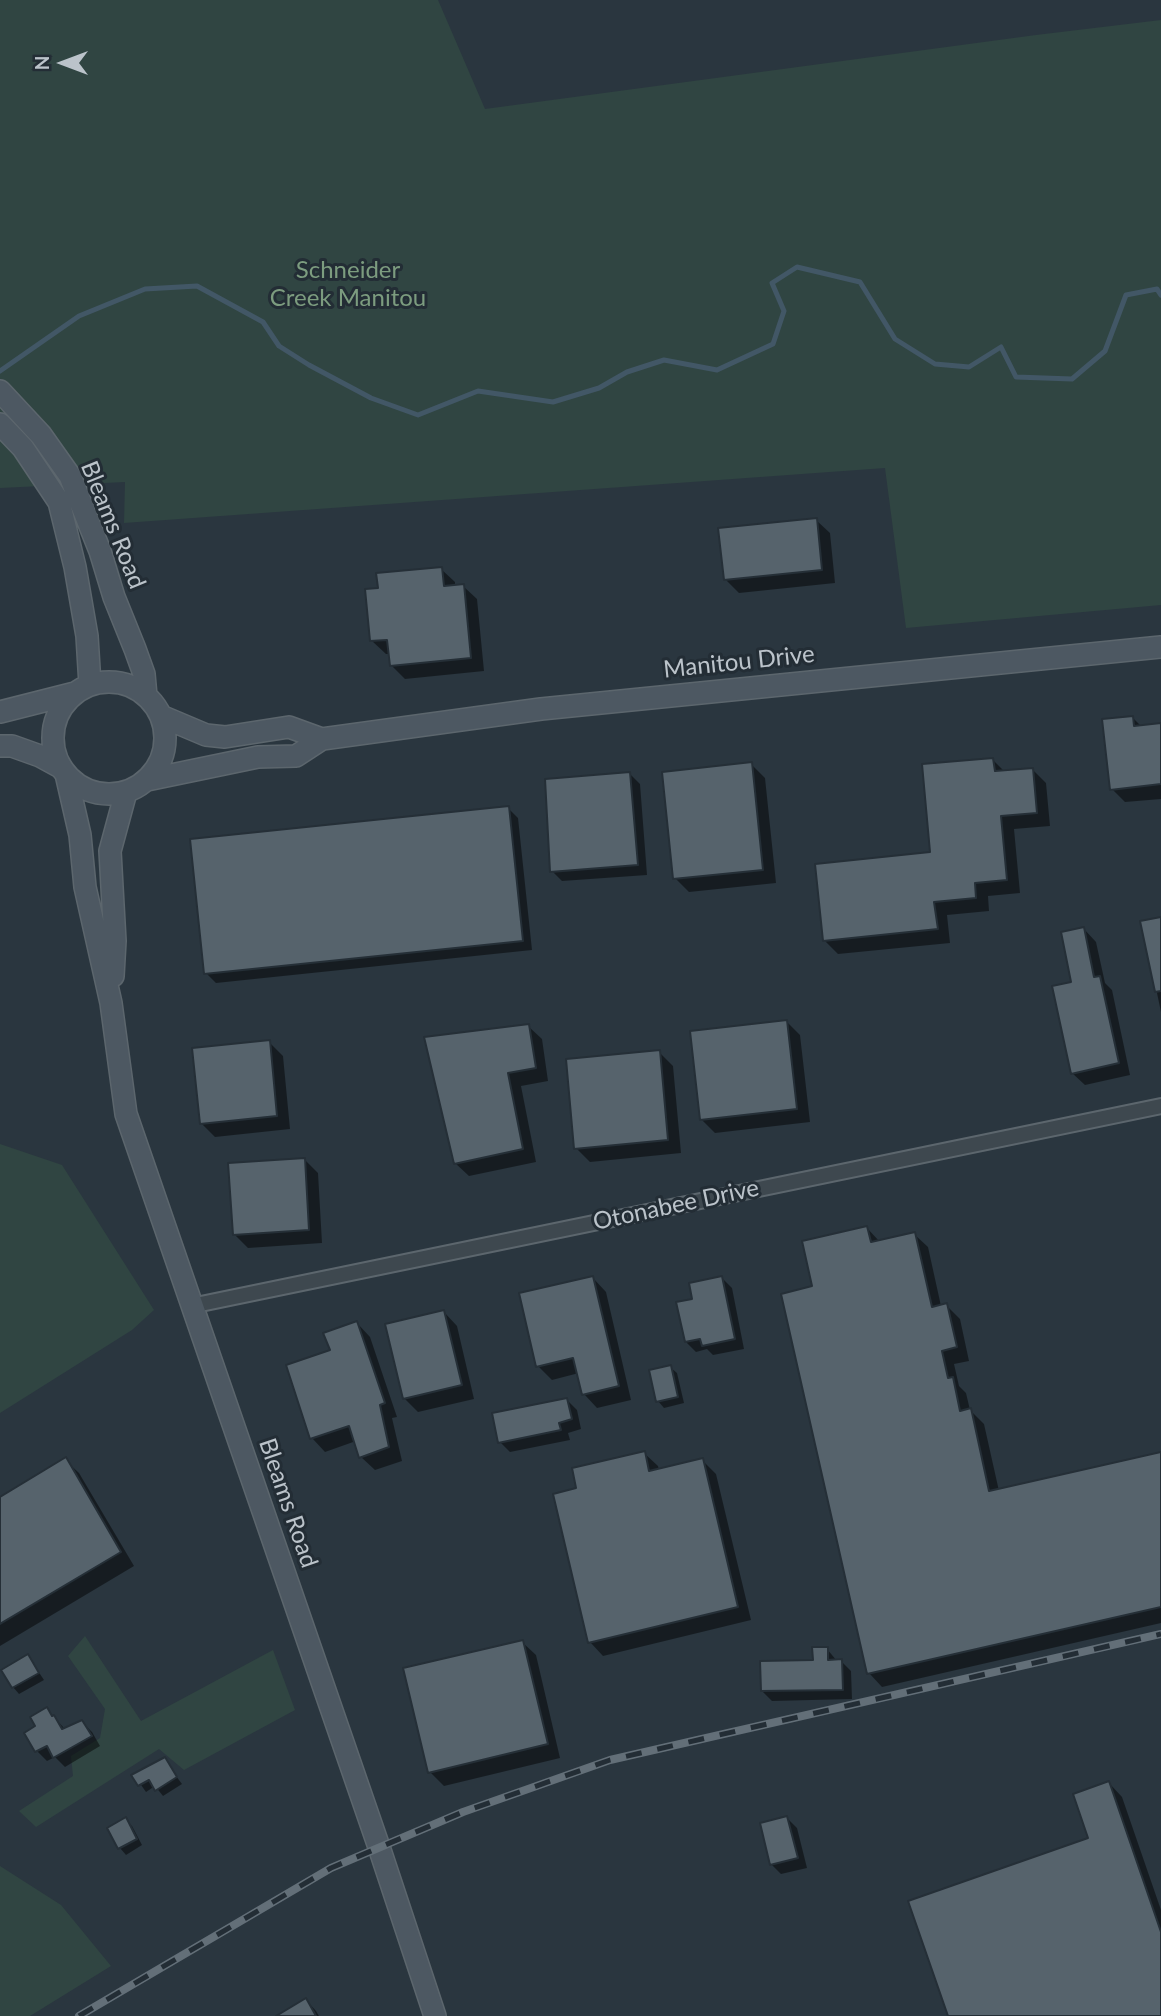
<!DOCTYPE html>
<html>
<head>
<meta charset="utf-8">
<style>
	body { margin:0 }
	#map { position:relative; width:1161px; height:2016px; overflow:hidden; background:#2a363f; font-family:Lato,sans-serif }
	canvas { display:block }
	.north { position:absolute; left:28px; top:28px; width:70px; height:70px; -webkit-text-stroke:5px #232d35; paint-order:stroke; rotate:270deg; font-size:19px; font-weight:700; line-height:28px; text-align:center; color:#bbc3ca }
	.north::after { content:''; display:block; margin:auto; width:24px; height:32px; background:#bbc3ca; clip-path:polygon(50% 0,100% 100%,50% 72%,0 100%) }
</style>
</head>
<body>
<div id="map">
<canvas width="1161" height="2016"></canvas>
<div class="north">N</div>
</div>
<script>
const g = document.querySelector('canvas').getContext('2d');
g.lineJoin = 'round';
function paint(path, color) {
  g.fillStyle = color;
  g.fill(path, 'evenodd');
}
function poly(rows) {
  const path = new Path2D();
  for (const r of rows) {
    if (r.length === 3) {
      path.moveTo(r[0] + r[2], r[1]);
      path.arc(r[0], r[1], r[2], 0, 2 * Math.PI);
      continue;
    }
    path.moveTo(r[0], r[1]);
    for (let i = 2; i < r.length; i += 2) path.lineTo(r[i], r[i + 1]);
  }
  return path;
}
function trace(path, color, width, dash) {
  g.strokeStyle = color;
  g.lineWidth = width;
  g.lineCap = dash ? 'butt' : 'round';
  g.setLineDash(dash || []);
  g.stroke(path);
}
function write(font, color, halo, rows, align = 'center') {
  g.font = font + ' Lato,sans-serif';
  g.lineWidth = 6;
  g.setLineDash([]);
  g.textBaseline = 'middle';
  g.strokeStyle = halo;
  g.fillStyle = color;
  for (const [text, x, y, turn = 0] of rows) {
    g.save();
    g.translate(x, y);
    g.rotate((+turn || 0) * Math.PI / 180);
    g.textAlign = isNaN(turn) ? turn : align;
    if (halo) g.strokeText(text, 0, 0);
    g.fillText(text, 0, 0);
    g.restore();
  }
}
paint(poly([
	[0,0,438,0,485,109,1036,35,1161,20,1161,605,906,628,885,468,124,523,125,482,0,488],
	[0,1144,62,1165,154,1310,132,1330,0,1413],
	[85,1636,141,1721,273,1650,295,1710,184,1770,159,1749,36,1827,19,1811,73,1776,71,1756,100,1738,105,1709,68,1656],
	[0,1866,61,1905,111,1966,30,2016,0,2016]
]), '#304542');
paint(poly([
	[816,520,830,533,835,583,739,593,725,579],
	[441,569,455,582,455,586,463,586,477,599,484,671,405,679,391,665,390,654,386,654,372,641,379,590],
	[1133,718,1142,727,1161,725,1161,799,1125,802,1112,789],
	[993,760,1005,772,1033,770,1046,783,1050,826,1014,829,1020,893,988,896,989,911,947,915,950,943,838,954,825,941,931,854],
	[751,764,765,778,776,883,689,892,675,878],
	[630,774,640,784,647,875,562,881,552,871],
	[508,808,518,818,532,950,216,983,206,973],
	[1161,918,1161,1012,1142,922],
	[1084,929,1096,942,1105,983,1112,990,1130,1075,1085,1085,1072,1073],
	[787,1022,800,1035,810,1122,715,1133,701,1119],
	[528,1026,542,1039,548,1081,521,1086,536,1162,469,1176,455,1163],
	[269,1042,283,1056,290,1129,215,1137,201,1123],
	[659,1052,673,1066,681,1153,590,1162,576,1148],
	[304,1159,318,1173,322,1243,248,1248,235,1235],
	[867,1228,880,1242,914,1234,928,1247,941,1306,946,1305,960,1319,969,1361,954,1364,959,1386,966,1393,970,1410,984,1424,999,1491,1161,1454,1161,1623,882,1687,869,1673,814,1288],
	[593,1278,606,1292,631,1400,597,1408,584,1394,579,1373,552,1380,538,1366],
	[722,1278,732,1288,744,1349,713,1355,707,1349,696,1352,686,1342,694,1300],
	[444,1312,457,1326,474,1399,418,1412,404,1398],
	[357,1323,370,1337,397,1417,392,1418,402,1461,375,1470,361,1457,356,1441,325,1452,312,1438,332,1352],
	[670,1367,677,1373,684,1403,664,1408,658,1401],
	[566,1399,577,1410,581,1429,568,1433,570,1440,510,1452,500,1442],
	[644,1453,658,1466,659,1470,702,1460,716,1474,751,1620,603,1656,590,1642,579,1489],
	[65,1460,79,1473,134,1566,0,1646,0,1504],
	[522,1642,536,1655,560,1758,444,1786,430,1772],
	[827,1649,837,1661,841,1661,851,1671,852,1699,772,1701,762,1691,814,1662],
	[28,1656,44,1680,19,1694,13,1687],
	[46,1709,65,1729,82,1722,92,1732,100,1746,65,1767,55,1757,47,1761,37,1751,27,1733,38,1727],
	[164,1760,182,1784,163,1796,155,1786,146,1792,134,1775],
	[1109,1783,1122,1797,1161,1910,1161,2016,950,2016,1091,1839],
	[787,1818,797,1828,807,1868,781,1874,771,1864],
	[125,1820,132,1826,142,1845,126,1855,120,1848,109,1829],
	[306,2000,316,2011,319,2016,296,2016]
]), '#0007');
trace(poly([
	[0,371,79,316,145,289,197,286,263,322,279,346,309,365,371,398,418,415,478,391,553,402,599,388,627,372,664,360,717,370,773,344,784,311,772,283,797,267,860,282,895,339,935,364,969,367,1001,347,1016,377,1072,379,1105,351,1126,295,1157,289,1161,295]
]), '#425766', 5);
const building = poly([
	[817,518,822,570,724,580,718,528,817,518],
	[442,567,444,586,464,584,471,658,390,666,387,640,370,641,365,589,378,588,376,573,442,567],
	[1133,716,1134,726,1161,723,1161,784,1110,790,1102,719,1133,716],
	[993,758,995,771,1033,768,1037,813,1001,816,1007,880,975,883,976,898,934,902,938,929,823,941,815,864,930,852,922,764,993,758],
	[752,762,763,870,673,879,662,772,752,762],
	[630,772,638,865,550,872,545,779,630,772],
	[509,806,523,941,204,974,190,839,509,806],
	[1161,917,1161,991,1155,992,1140,921,1161,917],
	[1084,927,1094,977,1100,976,1119,1063,1071,1074,1052,986,1071,982,1061,932,1084,927],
	[787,1020,797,1109,700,1120,690,1031,787,1020],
	[529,1024,536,1068,508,1073,523,1149,454,1164,424,1037,529,1024],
	[270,1040,277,1116,200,1124,192,1048,270,1040],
	[660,1050,668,1140,574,1149,566,1059,660,1050],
	[305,1158,309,1230,233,1235,228,1163,305,1158],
	[867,1226,871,1242,915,1232,932,1307,947,1303,957,1347,942,1351,948,1378,953,1377,960,1411,971,1408,989,1491,1161,1452,1161,1607,867,1674,781,1294,812,1286,802,1241,867,1226],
	[593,1276,619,1386,582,1395,573,1358,536,1367,519,1293,593,1276],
	[722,1276,735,1339,702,1346,700,1339,685,1342,676,1302,692,1299,689,1283,722,1276],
	[444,1310,462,1385,403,1399,385,1324,444,1310],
	[357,1321,385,1403,380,1405,389,1447,359,1458,349,1426,310,1439,286,1365,330,1350,323,1333,357,1321],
	[671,1365,678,1397,656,1402,649,1370,671,1365],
	[567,1398,572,1419,559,1423,561,1430,498,1443,492,1413,567,1398],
	[645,1451,649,1471,703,1458,738,1607,588,1643,553,1494,576,1488,572,1468,645,1451],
	[66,1457,121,1552,0,1624,0,1497,66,1457],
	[523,1640,548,1744,428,1773,403,1668,523,1640],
	[812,1647,828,1647,828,1660,842,1659,843,1690,761,1691,760,1661,813,1660,812,1647],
	[28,1654,39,1673,12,1688,1,1670,28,1654],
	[47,1707,52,1716,54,1715,62,1729,82,1720,92,1736,53,1758,47,1746,35,1752,24,1733,35,1726,30,1717,47,1707],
	[165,1757,177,1777,155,1791,149,1780,138,1786,131,1775,165,1757],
	[1109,1781,1161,1932,1161,2016,948,2016,908,1901,1088,1838,1073,1794,1109,1781],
	[787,1816,798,1858,770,1865,760,1823,787,1816],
	[126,1817,137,1839,118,1849,107,1828,126,1817],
	[306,1998,316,2016,276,2016,306,1998]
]);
paint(building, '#56636c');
trace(building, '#252f37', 2);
const minor = poly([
	[191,1306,1161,1106]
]);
const secondary = poly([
	[0,391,41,435,70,476,100,551,114,597,135,649,144,674,146,696],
	[0,424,23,448,59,502,75,567,87,636,90,685],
	[109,738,56],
	[0,712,75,693],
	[161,716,206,735,225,737,289,727,322,739],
	[0,746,12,746,40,756,62,768],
	[66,774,80,835,85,887,111,1003,126,1114,379,1847,435,2016],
	[147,780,258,757,296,756,322,739,541,709,1161,647],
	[113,976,115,941,110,851,126,792]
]);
trace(minor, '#5c666d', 18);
trace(secondary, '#5c666d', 24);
trace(minor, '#3e484f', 14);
trace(secondary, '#4d5862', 21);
const rail = poly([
	[79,2016,331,1868,463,1812,610,1760,1161,1634]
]);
trace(rail, '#636f78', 8);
trace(rail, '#232d35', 5, [16]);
write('24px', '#7c9c7f', '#232d35', [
	["Schneider",348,270],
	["Creek Manitou",348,298]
]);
write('24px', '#bbc3ca', '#232d35', [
	["Bleams Road",113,525,68],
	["Manitou Drive",739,662,-6],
	["Otonabee Drive",676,1205,-12],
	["Bleams Road",288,1503,71]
]);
</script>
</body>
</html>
